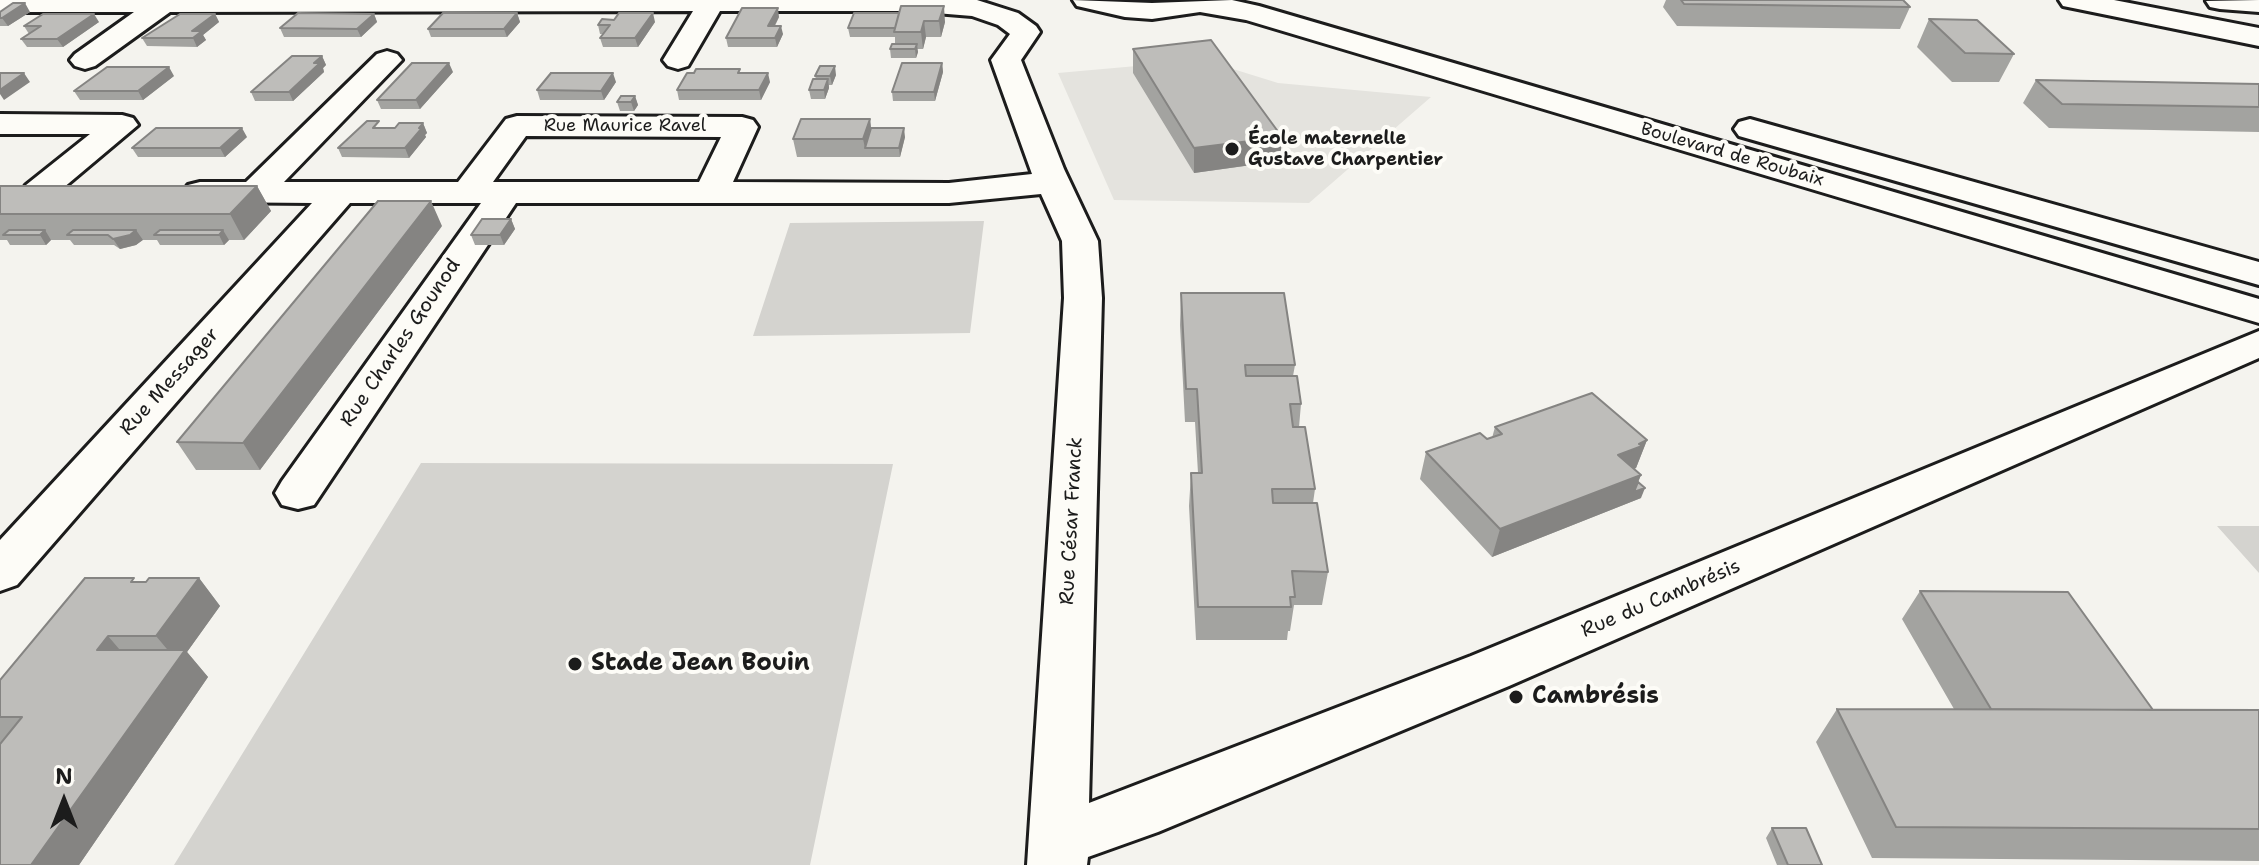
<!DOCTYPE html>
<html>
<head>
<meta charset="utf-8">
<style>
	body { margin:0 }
	#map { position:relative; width:2259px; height:865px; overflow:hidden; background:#f4f3ee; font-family:"Shantell Sans",sans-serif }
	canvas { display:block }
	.north { position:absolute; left:24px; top:761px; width:80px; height:80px; -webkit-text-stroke:6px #fdfcf7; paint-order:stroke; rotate:0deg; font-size:22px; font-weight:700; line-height:32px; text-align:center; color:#1c1c1c }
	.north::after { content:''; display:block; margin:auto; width:28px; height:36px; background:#1c1c1c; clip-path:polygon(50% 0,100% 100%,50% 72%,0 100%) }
</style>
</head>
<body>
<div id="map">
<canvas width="2259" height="865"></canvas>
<div class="north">N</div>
</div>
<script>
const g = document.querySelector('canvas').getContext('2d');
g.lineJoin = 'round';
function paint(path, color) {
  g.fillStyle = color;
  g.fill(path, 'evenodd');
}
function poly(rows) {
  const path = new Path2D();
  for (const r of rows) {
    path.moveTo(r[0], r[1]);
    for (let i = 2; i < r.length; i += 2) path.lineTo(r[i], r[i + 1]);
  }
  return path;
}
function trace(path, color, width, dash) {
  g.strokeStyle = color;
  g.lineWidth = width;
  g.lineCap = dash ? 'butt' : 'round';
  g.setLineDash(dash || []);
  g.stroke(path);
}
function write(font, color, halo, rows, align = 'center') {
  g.font = font + ' "Shantell Sans",sans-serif';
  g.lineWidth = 8;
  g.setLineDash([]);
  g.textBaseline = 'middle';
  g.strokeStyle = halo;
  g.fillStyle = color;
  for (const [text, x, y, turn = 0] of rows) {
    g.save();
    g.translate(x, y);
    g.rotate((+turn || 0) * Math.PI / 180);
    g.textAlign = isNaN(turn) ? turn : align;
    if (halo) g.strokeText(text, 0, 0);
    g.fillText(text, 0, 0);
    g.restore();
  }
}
paint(poly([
	[1204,60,1278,83,1431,97,1309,203,1114,200,1058,73]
]), '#e4e3de');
paint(poly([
	[984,221,970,333,753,336,790,223],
	[421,463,893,464,810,865,174,865],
	[2217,526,2259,526,2259,573]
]), '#d4d3cf');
const street = poly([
	[0,0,977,0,1018,13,1036,26,1040,32,1021,60,1064,169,1098,241,1102,298,1089,803,1471,656,2259,331,2259,358,1509,686,1158,832,1088,857,1087,865,1027,865,1064,298,1062,241,1041,194,949,203,516,203,314,505,298,509,282,505,275,493,282,481,481,203,350,203,17,585,0,591,0,540,312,203,200,202,188,199,183,192,188,185,200,182,246,182,377,54,387,51,397,54,402,60,284,182,458,182,506,119,517,116,742,117,753,120,758,127,733,182,949,183,1032,174,991,60,1010,34,998,25,972,16,911,11,720,11,688,66,678,69,668,66,663,60,693,11,170,12,95,66,85,69,75,66,70,60,75,54,134,12,0,12,0,0],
	[526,136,721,137,699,182,493,182,526,136],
	[2059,0,2114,0,2259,28,2259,46,2073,8,2063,6,2059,0],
	[2259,0,2259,12,2220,9,2210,7,2206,1,2259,0],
	[0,114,122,115,133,118,138,125,50,199,38,202,26,199,21,192,26,185,90,134,0,134,0,114]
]);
const secondary = poly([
	[1073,0,1152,3,1232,0,1259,6,2259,299,2259,323,1246,20,1200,12,1152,19,1125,17,1077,6,1073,0],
	[1750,119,2259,262,2259,285,1739,136,1734,129,1739,122,1750,119]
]);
trace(street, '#1c1c1c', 6);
trace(secondary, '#1c1c1c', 6);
paint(street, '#fdfcf7');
paint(secondary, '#fdfcf7');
paint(poly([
	[1666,0,1903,0,1910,7,1900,29,1677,26,1663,7],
	[0,12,30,12,8,26,0,26],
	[517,13,520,22,507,37,431,37,428,29],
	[899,13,945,22,941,37,926,37,923,49,917,49,918,52,916,58,891,58,890,49,895,44,895,37,850,37,848,28],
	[215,14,219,22,203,35,206,40,197,47,147,46,142,38],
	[374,14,377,22,361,37,284,37,280,28],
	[779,17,775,26,783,34,777,47,728,47,726,38],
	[1929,19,2014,54,1999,82,1952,82,1917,47],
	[99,22,63,47,27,47,21,39,29,34,24,26],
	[655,22,638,47,603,47,600,38,603,34,600,34,598,25],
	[1133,49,1282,137,1280,161,1194,173,1133,73],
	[322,56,326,65,323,68,324,72,293,101,255,101,251,92],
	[942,63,943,72,935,101,893,101,892,92],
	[453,72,420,109,381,109,377,100],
	[740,73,770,82,761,100,679,100,677,90],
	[836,75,832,85,829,85,829,88,825,99,811,99,809,90,816,79,815,76],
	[174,76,143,100,80,100,74,91],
	[2036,80,2259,84,2259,132,2049,128,2023,103],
	[616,82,604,100,540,100,537,90],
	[635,96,638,105,634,111,620,111,617,102],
	[870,119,871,128,905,137,900,157,797,157,793,139],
	[423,123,427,133,425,135,426,137,409,158,342,157,338,148,382,128,395,128],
	[247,137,225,157,138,157,132,148],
	[0,186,257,186,271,211,244,240,229,240,224,245,160,245,157,240,142,240,136,245,120,249,114,245,74,245,70,240,51,240,46,245,10,245,7,240,0,240],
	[511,219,515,229,504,245,475,245,471,235],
	[442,226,260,470,196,470,177,442],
	[1181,293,1295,365,1293,376,1301,404,1299,427,1315,489,1313,503,1328,572,1322,605,1294,605,1290,631,1288,631,1287,640,1196,640,1189,506,1191,473,1198,473,1195,422,1185,422,1180,325],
	[1495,427,1647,440,1636,468,1634,469,1641,475,1638,482,1641,498,1492,557,1420,479,1426,452,1487,439,1492,438],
	[199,578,220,606,187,652,208,677,79,865,0,865,0,680,138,582],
	[1920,591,2153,710,2259,710,2259,861,1872,858,1816,742,1837,709,1954,709,1902,619],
	[1772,828,1822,865,1777,865,1766,838]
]), '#a3a3a0');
paint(poly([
	[25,3,30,12,8,26,2,18],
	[944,6,945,22,941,37,939,21],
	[778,8,779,17,770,34,768,26],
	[517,13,520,22,507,37,504,29],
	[653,13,655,22,638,47,635,38],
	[94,14,99,22,63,47,57,39],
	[215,14,219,22,203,35,206,40,197,47,193,38,192,31],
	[374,14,377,22,361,37,357,29],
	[924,21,926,37,923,49,921,32],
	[781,26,783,34,777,47,775,38],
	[917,44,918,52,916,58,915,49],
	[322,56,326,65,323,68,324,72,293,101,289,92],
	[449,63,453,72,420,109,416,100],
	[942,63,943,72,935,101,934,92],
	[835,66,836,75,832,85,830,76],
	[169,67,174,76,143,100,138,91],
	[24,73,30,82,4,100,0,94,0,90],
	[613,73,616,82,604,100,601,91],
	[768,73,770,82,761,100,759,90],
	[828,79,829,88,825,99,824,90],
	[635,96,638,105,634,111,631,102],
	[870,119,872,137,865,148,863,139],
	[423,123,427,133,425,135,426,137,409,158,405,148],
	[242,128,247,137,225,157,220,148],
	[904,128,905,137,900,157,899,148],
	[1282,137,1280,161,1194,173,1194,148],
	[257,186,271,211,244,240,230,214],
	[431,201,442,226,260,470,243,443],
	[511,219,515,229,504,245,500,235],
	[45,230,51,240,46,245,40,235],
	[136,230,143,240,136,245,120,249,113,239],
	[223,230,229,240,224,245,219,235],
	[1647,440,1636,468,1633,469,1618,455],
	[1641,475,1634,492,1645,488,1641,498,1492,557,1500,529],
	[199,578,220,606,187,652,208,677,79,865,31,865,177,661,156,636],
	[108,636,131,663,97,650]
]), '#858482');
const building = poly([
	[1681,0,1903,0,1910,7,1684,4,1681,0],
	[13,3,25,3,2,18,0,18,0,12,13,3],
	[901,6,944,6,939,21,924,21,921,32,894,32,901,6],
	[742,8,778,8,768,26,781,26,775,38,726,38,742,8],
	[298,13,374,14,357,29,280,28,298,13],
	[443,13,517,13,504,29,428,29,443,13],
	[619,13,653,13,635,38,600,38,610,25,598,25,602,19,614,20,619,13],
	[854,13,899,13,895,28,848,28,854,13],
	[43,14,94,14,57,39,21,39,41,26,24,26,43,14],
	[180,14,215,14,192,31,202,31,193,38,142,38,180,14],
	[1929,19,1977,20,2014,54,1965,53,1929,19],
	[1211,40,1282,137,1194,148,1133,49,1211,40],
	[892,44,917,44,915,49,890,49,892,44],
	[292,56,322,56,314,63,320,63,289,92,251,92,292,56],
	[412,63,449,63,416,100,377,100,412,63],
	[902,63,942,63,934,92,892,92,902,63],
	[820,66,835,66,830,76,815,76,820,66],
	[107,67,169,67,138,91,74,91,107,67],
	[696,69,740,69,738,73,768,73,759,90,677,90,687,73,694,73,696,69],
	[0,73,24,73,0,90,0,73],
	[551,73,613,73,601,91,537,90,551,73],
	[813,79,828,79,824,90,809,90,813,79],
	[2036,80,2259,84,2259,107,2062,104,2036,80],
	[621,96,635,96,631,102,617,102,621,96],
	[801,119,870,119,863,139,793,139,801,119],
	[367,121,379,121,373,128,395,128,399,123,423,123,419,128,422,128,405,148,338,148,367,121],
	[156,128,242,128,220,148,132,148,156,128],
	[871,128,904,128,899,148,865,148,871,128],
	[0,186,257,186,230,214,0,214,0,186],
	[378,201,431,201,243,443,177,442,378,201],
	[482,219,511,219,500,235,471,235,482,219],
	[9,230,45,230,40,235,3,235,9,230],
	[73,230,136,230,130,235,113,239,108,235,67,235,73,230],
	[160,230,223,230,219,235,154,235,160,230],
	[1181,293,1284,293,1295,365,1245,365,1246,376,1297,376,1301,404,1290,404,1293,427,1305,427,1315,489,1272,489,1273,503,1317,503,1328,572,1292,571,1295,597,1290,597,1291,607,1198,607,1191,473,1202,473,1197,389,1186,389,1181,293],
	[1592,393,1647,440,1639,444,1642,446,1618,455,1641,475,1500,529,1426,452,1480,433,1487,439,1502,434,1495,427,1592,393],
	[1638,482,1645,488,1634,492,1638,482],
	[85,578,134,578,131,582,146,582,149,578,199,578,156,636,108,636,97,650,185,650,31,865,0,865,0,744,22,717,0,717,0,680,85,578],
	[1920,591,2068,592,2153,710,1991,709,1920,591],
	[1837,709,2259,710,2259,829,1896,827,1837,709],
	[1772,828,1806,828,1822,865,1788,865,1772,828]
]);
paint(building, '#bebdba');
trace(building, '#858482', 2);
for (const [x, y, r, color] of [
	[1232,149,8,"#1c1c1c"],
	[575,664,8,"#1c1c1c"],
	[1516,697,8,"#1c1c1c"]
]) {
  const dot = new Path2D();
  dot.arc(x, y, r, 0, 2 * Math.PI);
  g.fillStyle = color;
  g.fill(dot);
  trace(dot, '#fdfcf7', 3);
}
write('18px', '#1c1c1c', '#fdfcf7', [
	["Rue Maurice Ravel",625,126],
	["Boulevard de Roubaix",1732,155,16]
]);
write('bold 18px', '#1c1c1c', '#fdfcf7', [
	["École maternelle",1248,139],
	["Gustave Charpentier",1248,160]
], 'left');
write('20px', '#1c1c1c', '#fdfcf7', [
	["Rue Charles Gounod",401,343,-56],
	["Rue Messager",170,382,-48],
	["Rue César Franck",1072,521,-87],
	["Rue du Cambrésis",1661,599,-23]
]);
write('bold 24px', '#1c1c1c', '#fdfcf7', [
	["Stade Jean Bouin",591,664],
	["Cambrésis",1532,697]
], 'left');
</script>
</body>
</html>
